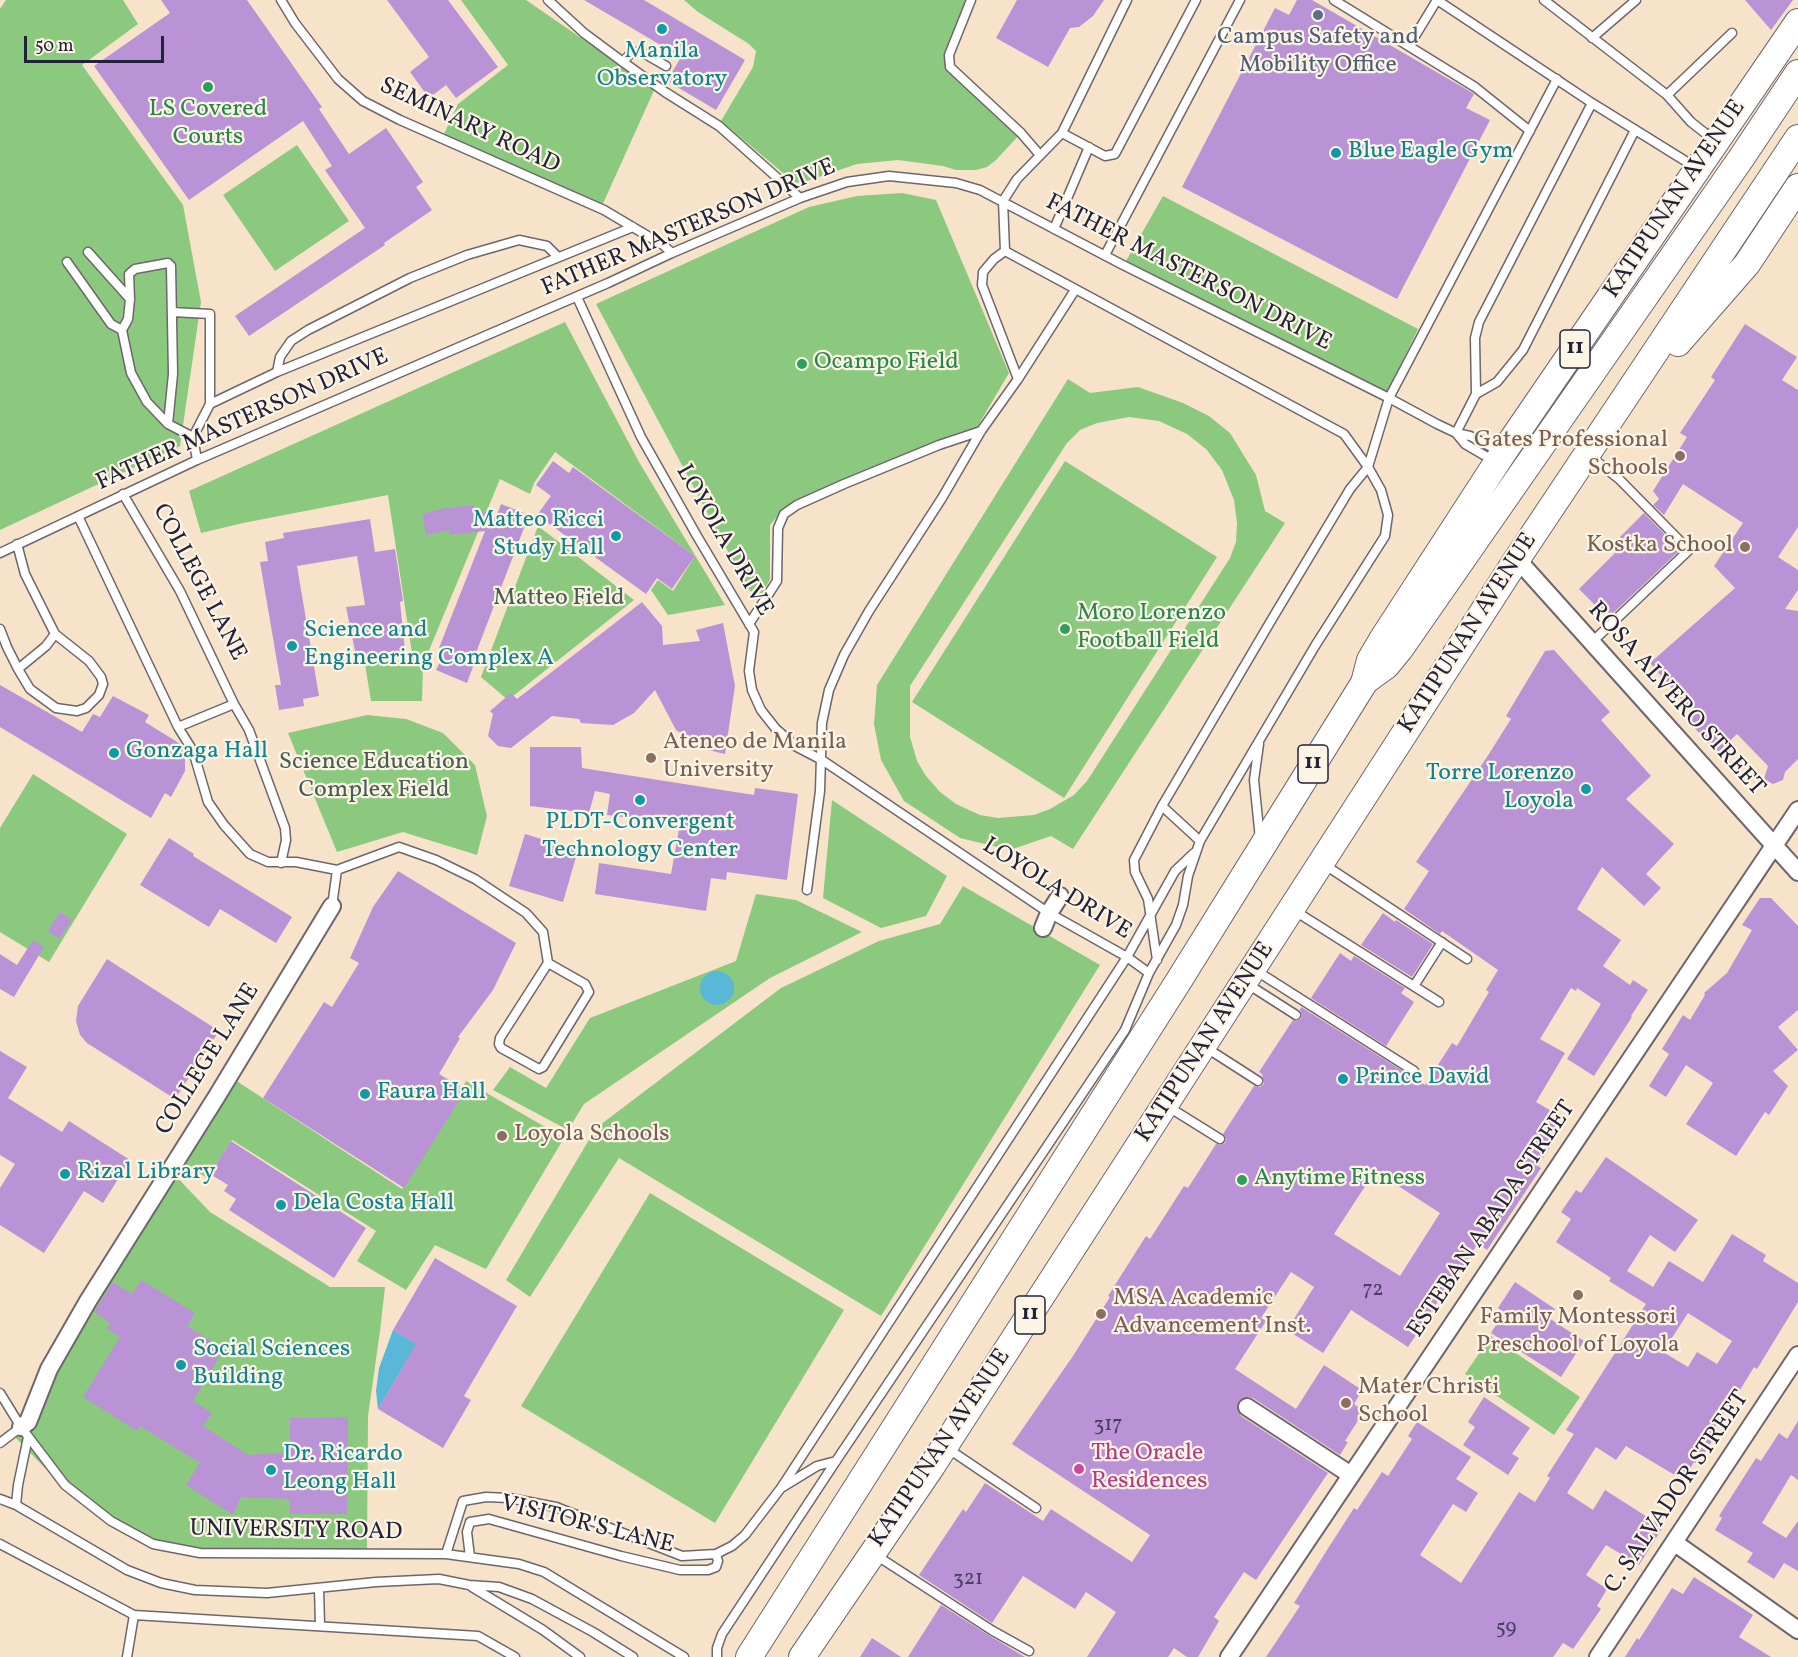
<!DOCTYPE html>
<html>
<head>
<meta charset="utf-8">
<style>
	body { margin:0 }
	#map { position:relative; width:1798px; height:1657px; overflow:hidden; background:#f7e3ca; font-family:Vollkorn,serif }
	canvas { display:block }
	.scale { position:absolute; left:24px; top:36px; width:140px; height:27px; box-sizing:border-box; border:3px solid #22223b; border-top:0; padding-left:8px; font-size:18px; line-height:21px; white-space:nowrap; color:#22223b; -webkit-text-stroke:4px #fcf5e5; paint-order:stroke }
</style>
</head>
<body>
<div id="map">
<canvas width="1798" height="1657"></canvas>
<div class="scale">50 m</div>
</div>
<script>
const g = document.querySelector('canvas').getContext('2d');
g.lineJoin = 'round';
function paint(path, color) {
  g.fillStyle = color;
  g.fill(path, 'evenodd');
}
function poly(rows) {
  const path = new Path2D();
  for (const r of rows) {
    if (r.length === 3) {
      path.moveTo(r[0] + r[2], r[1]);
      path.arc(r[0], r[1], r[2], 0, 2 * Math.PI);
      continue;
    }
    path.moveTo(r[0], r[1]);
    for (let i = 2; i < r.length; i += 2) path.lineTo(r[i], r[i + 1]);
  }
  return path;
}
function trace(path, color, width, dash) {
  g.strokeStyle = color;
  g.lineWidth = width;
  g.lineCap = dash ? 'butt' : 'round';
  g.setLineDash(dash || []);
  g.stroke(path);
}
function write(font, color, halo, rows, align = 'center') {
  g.font = font + ' Vollkorn,serif';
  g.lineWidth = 4.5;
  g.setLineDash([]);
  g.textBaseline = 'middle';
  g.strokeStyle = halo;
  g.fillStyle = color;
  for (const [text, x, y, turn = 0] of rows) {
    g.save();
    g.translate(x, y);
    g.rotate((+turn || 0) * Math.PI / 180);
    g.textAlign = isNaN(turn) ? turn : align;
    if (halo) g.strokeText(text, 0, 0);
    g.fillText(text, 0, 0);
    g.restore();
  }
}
paint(poly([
	[6,0,123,0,138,24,82,65,183,205,201,302,180,446,0,530,0,9],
	[461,0,526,0,603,53,656,86,601,208,443,136,458,104,508,65],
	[684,0,974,0,950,55,952,68,1021,133,996,160,987,167,976,170,956,170,943,166,898,160,857,164,807,181,795,183,721,121,753,67,756,51,749,44,698,12],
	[297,145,349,221,275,271,223,195],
	[902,193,936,200,1009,373,976,429,782,511,770,525,770,579,760,599,748,589,596,304,809,207,857,196],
	[1163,196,1418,329,1387,394,1126,261],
	[565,322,639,462,725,605,668,615,651,590,658,580,673,591,695,556,555,452,534,483,530,494,500,479,423,665,422,701,371,701,365,664,413,660,388,495,243,523,201,533,189,491],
	[1068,379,1090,393,1138,387,1183,403,1209,416,1230,433,1256,475,1265,511,1285,523,1073,849,1051,836,1010,850,960,838,904,801,881,760,874,724,877,685],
	[1129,417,1159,421,1187,434,1206,449,1222,470,1234,500,1237,523,1236,542,1230,558,1087,781,1074,795,1050,809,1034,815,998,818,980,815,956,804,940,792,926,776,917,761,910,737,910,686,1067,443,1080,430,1097,423],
	[1065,461,1217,557,1064,798,912,702],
	[538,526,634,600,508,700,481,677],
	[367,715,406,719,443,733,475,765,487,816,477,855,403,832,337,852,288,733],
	[33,774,127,834,49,962,0,932,0,828],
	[832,800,947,876,926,916,881,928,823,898],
	[963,886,1100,965,881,1316,619,1158,530,1297,506,1280,596,1128,781,988,879,941,940,924],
	[756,894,796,900,862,932,770,978,584,1104,568,1130,493,1090,510,1067,546,1088,590,1018,736,961],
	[232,1078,402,1189,466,1081,564,1138,486,1269,435,1245,406,1290,357,1261,376,1231,232,1140,207,1178,179,1160],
	[171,1171,210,1212,330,1287,385,1287,380,1331,368,1416,367,1549,198,1549,154,1541,68,1492,14,1436],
	[650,1193,844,1310,715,1523,521,1406],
	[1491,1336,1580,1397,1554,1435,1465,1374]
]), '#8bc97f');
paint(poly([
	[717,988,17],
	[393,1330,436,1355,406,1362,378,1409,376,1391,379,1368]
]), '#59b8d8');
paint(poly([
	[161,0,247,0,322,107,319,109,349,154,386,128,423,182,416,187,432,210,384,243,385,245,249,336,235,316,365,228,325,170,332,166,303,121,189,200,94,66,170,13],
	[387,0,448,0,498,67,456,98,446,85,429,98,410,72,429,57],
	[584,0,644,0,745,60,716,110,667,81,681,57],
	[1017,0,1104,0,1093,16,1079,27,1070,28,1048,67,996,38],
	[1297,0,1312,0,1471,92,1474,94,1466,108,1490,120,1397,299,1182,187,1275,8,1289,15],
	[1745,0,1793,0,1771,30],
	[1745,324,1797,357,1782,380,1798,390,1798,527,1778,557,1798,570,1798,590,1785,609,1798,611,1798,759,1785,772,1783,780,1773,784,1764,779,1768,766,1737,734,1717,753,1684,716,1691,710,1650,663,1735,588,1714,566,1743,523,1683,484,1664,515,1653,505,1659,499,1653,491,1687,437,1680,433,1715,380,1711,377],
	[553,461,569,473,573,467,695,556,672,589,657,578,646,594,537,515,551,496,536,485],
	[501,504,529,515,472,663,474,664,467,683,436,670,445,651,439,648,485,531,449,535,449,530,426,535,422,514,446,508,474,505,474,508,496,518],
	[1644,513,1680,550,1608,618,1579,589,1616,552,1620,537],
	[370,519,375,552,395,549,403,601,400,602,405,651,356,656,346,607,365,605,357,556,297,566,319,696,303,699,304,706,279,710,275,685,281,685,260,562,268,561,265,542,284,538,283,533],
	[642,602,662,626,663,645,700,641,696,630,723,623,735,686,725,754,691,746,691,740,676,730,655,690,634,713,613,725,581,723,579,719,552,716,511,748,498,746,488,736,493,714,490,711,511,693,517,699],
	[1554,650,1610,712,1601,720,1651,776,1626,799,1674,844,1646,874,1661,888,1644,906,1602,867,1577,909,1621,940,1603,966,1630,985,1633,980,1648,990,1631,1016,1632,1017,1594,1076,1567,1059,1601,1004,1577,988,1576,991,1571,988,1540,1039,1565,1053,1536,1102,1553,1112,1548,1120,1562,1128,1538,1166,1541,1168,1487,1250,1478,1243,1448,1290,1446,1289,1408,1347,1351,1310,1323,1353,1287,1330,1314,1287,1291,1272,1261,1318,1266,1321,1235,1369,1296,1409,1324,1365,1362,1390,1354,1404,1364,1411,1345,1441,1348,1442,1340,1455,1253,1398,1247,1397,1239,1401,1237,1407,1241,1416,1328,1473,1256,1580,1244,1572,1214,1617,1219,1621,1198,1657,1187,1657,1174,1648,1168,1657,1087,1657,1116,1612,1086,1592,1075,1609,1023,1576,992,1623,919,1575,963,1509,966,1512,985,1483,1043,1521,1051,1509,1132,1562,1150,1535,1012,1444,1073,1356,1110,1297,1108,1296,1146,1236,1150,1239,1184,1186,1188,1188,1216,1144,1220,1145,1225,1143,1226,1139,1223,1134,1254,1086,1260,1087,1264,1084,1262,1074,1259,1072,1293,1020,1296,1021,1301,1019,1302,1015,1300,1010,1301,1007,1425,1085,1452,1043,1457,1046,1489,992,1486,990,1498,970,1442,931,1440,934,1404,909,1429,871,1416,862,1487,757,1511,719,1506,716,1545,651],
	[1375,1171,1440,1213,1400,1276,1334,1234],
	[0,685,82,732,93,714,100,717,113,696,149,715,145,722,182,745,185,760,185,771,171,797,165,793,151,818,0,727],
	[530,747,581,747,582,768,754,795,755,788,798,794,787,880,727,872,726,880,711,878,706,911,595,894,599,863,671,874,680,824,607,815,610,794,595,791,589,813,530,806],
	[525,834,578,850,563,902,509,886],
	[169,838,194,854,193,856,292,917,276,943,220,909,209,927,140,885],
	[398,871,516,943,493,990,458,1037,460,1038,439,1074,466,1090,404,1188,263,1098,324,1002,332,1007,359,963,350,958,373,907],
	[1760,898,1771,898,1798,926,1798,1010,1778,1027,1798,1050,1773,1071,1788,1086,1769,1115,1765,1112,1736,1156,1686,1124,1713,1083,1686,1065,1666,1097,1649,1086,1669,1054,1662,1049,1683,1015,1690,1020,1705,995,1704,993,1727,973,1752,930,1742,925],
	[60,912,72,920,59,939,48,931],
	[1383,913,1395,922,1396,920,1433,944,1412,977,1361,945],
	[33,940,44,947,14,997,0,989,0,954,17,965],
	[1340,953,1351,961,1354,956,1405,988,1401,993,1414,1002,1386,1046,1311,998],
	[107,959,219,1031,175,1099,87,1043,80,1035,76,1021,78,1006],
	[0,1051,27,1067,8,1098,62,1132,69,1121,130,1160,103,1203,84,1191,44,1253,0,1225,0,1188,15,1164,0,1155],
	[231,1141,366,1228,334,1278,229,1210,236,1199,224,1191,228,1185,210,1174],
	[1606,1157,1698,1220,1675,1252,1650,1235,1627,1271,1653,1287,1669,1261,1703,1282,1732,1234,1766,1255,1763,1261,1798,1283,1798,1302,1757,1369,1754,1367,1737,1395,1735,1394,1710,1436,1714,1438,1697,1464,1694,1462,1683,1480,1626,1446,1616,1460,1596,1447,1567,1493,1593,1510,1605,1490,1663,1527,1639,1565,1606,1545,1586,1575,1607,1589,1597,1606,1601,1609,1573,1649,1563,1643,1553,1657,1266,1657,1300,1606,1294,1603,1327,1550,1354,1508,1357,1510,1382,1472,1388,1476,1412,1439,1408,1436,1417,1422,1471,1457,1456,1479,1478,1493,1466,1512,1453,1504,1420,1555,1461,1583,1519,1492,1535,1502,1550,1478,1547,1476,1574,1434,1566,1430,1646,1304,1609,1281,1611,1278,1556,1242,1571,1219,1561,1212,1576,1190,1581,1193],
	[1688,1313,1732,1341,1717,1364,1697,1352,1688,1367,1663,1352],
	[435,1258,517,1306,464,1396,471,1400,443,1448,378,1409,416,1344,393,1330],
	[141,1280,195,1313,187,1326,224,1349,193,1401,212,1413,203,1426,248,1455,290,1452,290,1418,348,1417,347,1514,290,1514,290,1499,241,1497,233,1515,186,1485,200,1463,140,1426,137,1431,83,1397,120,1337,107,1329,110,1323,94,1312,113,1282,132,1294],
	[1515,1282,1555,1309,1549,1318,1584,1341,1561,1377,1491,1333,1504,1312,1498,1308],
	[1484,1397,1530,1428,1512,1454,1519,1458,1508,1475,1463,1445,1475,1427,1468,1422],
	[1798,1421,1798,1480,1791,1475,1762,1523,1786,1538,1798,1521,1798,1571,1784,1563,1774,1579,1747,1562,1753,1553,1715,1530,1722,1518,1719,1516,1756,1458,1761,1461,1779,1433,1787,1439],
	[1694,1577,1753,1615,1739,1637,1771,1657,1625,1657,1637,1638,1639,1640,1672,1588,1683,1594],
	[941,1605,990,1636,1025,1657,908,1657],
	[872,1638,901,1657,860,1657]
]), '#b993d6');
const lane = poly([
	[281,0,295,23,338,79,363,101,400,120,604,210,663,245,672,253],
	[548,0,584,33,623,62,665,92,719,126,800,198],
	[971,0,949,55,950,67,1021,133,1039,154],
	[1334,0,1475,87,1530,131],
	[1437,0,1592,103,1695,167],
	[1544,0,1667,95,1691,122,1715,141],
	[1592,38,1636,0],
	[1409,46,1437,0],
	[623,62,630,54,640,51,666,66],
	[1667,95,1732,33],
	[1062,133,1105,156,1115,154,1196,0],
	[1054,229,1089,147],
	[88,252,130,299],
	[1105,255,1240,0],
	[67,262,111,324,122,330,131,373,147,402,168,424,193,437],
	[577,297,641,437,697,536,754,632,749,671,752,690,761,710,776,729,797,747,822,760,1049,913,1127,957,1149,973],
	[172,312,210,314,210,404,193,437,197,460],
	[122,330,128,319,130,299,129,274,135,269,168,263,171,266,173,374,168,424],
	[277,372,280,357,291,341,308,330,410,278,467,255,519,240,547,246,558,257],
	[1018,379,982,285,983,272,994,259,1005,251,1003,201,1017,179,1062,133,1127,0],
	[1476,394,1497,382,1523,350,1635,130],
	[210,404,277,372,633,227],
	[1456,433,1476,394,1475,338,1479,322,1592,103],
	[1456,433,1465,444,1494,461],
	[1590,456,1619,479,1686,547,1688,551,1592,642],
	[123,494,180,591,234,704,249,730,285,828,286,840,281,863],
	[78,516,178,727,193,751,208,802,224,825,250,854,268,862,296,862,337,870,399,847,436,860,475,879,526,913,543,932,548,963,500,1038,499,1044,501,1048,539,1069,543,1067,589,992,585,984,548,963],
	[17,544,25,574,55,634],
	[0,553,197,460,608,283,672,253,800,198,847,182,889,176,956,183,980,190,1121,264,1389,398,1437,424,1456,433,1470,436,1501,452],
	[749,624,777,581,778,528,784,514,797,505,844,484,939,445,981,431],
	[0,629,7,647,18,669,30,689,56,708,77,711,86,708,99,695,103,684,101,677,89,661,55,634,46,646,18,669],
	[178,727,234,704],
	[1259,744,1254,780,1260,839],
	[1162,806,1200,841],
	[1322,863,1467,959],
	[807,890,820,791,822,723,829,690,844,655,869,611,942,498,981,431,1018,379,1075,290],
	[332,906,337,870],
	[1295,911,1439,1002],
	[1157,960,1148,899,1135,872,1134,860,1162,806,1272,619,1350,489,1368,467,1389,398,1557,79],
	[1255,970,1414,1071],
	[1246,983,1296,1015],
	[1414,986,1442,942],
	[1205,1047,1258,1081],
	[1167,1106,1220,1139],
	[0,1393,21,1427,65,1485,111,1521,153,1544,200,1553,446,1554,519,1564,544,1572,684,1657],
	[0,1443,21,1427],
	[947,1448,1036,1508],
	[781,1488,1127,957,1175,871,1194,853],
	[0,1499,16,1505,127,1570,161,1583,195,1590,267,1593,376,1582,439,1579,469,1585,499,1587,532,1599,593,1632,633,1657],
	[16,1505,18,1485,28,1437],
	[0,1544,134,1615,478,1636,515,1657],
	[446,1554,463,1501,486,1497,509,1498,556,1507,682,1556,716,1554,732,1546,745,1535,781,1488,817,1466,836,1461],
	[874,1554,993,1631,1029,1651],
	[470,1557,467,1532,470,1522,489,1519,621,1556,680,1570,708,1570,716,1567,718,1561,716,1554],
	[472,1587,543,1630,580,1657],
	[319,1588,320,1625],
	[127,1657,134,1615],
	[717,1657,717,1648,722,1634,836,1461,1125,1030,1149,973,1176,925,1183,905,1188,876,1200,841,1315,646,1385,536,1388,515,1381,490,1368,467,1344,434,1005,251]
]);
const street = poly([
	[1517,559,1798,872],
	[1043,928,1049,913,1060,896],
	[1247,1407,1351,1475],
	[21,1427,28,1422,49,1369,88,1301,217,1096,332,906],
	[1675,1543,1798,1630],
	[1229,1657,1798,810],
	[1598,1657,1798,1355]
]);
const primary = poly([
	[1678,343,1747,264,1798,187],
	[1364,682,1386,666,1400,649,1742,157,1798,73],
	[749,1657,1178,982,1364,683,1370,660,1383,638,1503,453,1798,22],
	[802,1657,932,1466,1517,559,1798,138]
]);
trace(lane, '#6d666d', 11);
trace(street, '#6d666d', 20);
trace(primary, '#6d666d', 28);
trace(lane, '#fff', 8);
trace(street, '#fff', 16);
trace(primary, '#fff', 26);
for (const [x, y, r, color] of [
	[1318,15,6,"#5c6f8a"],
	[662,29,6,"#0f9aa8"],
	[208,87,6,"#2e9e5b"],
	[1336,153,6,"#0f9aa8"],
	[802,364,6,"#2e9e5b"],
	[1680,456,6,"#8d6e63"],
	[616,536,6,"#0f9aa8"],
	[1745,547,6,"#8d6e63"],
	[1065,629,6,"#2e9e5b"],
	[292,646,6,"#0f9aa8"],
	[114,753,6,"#0f9aa8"],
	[651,758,6,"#8d6e63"],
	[1586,789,6,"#0f9aa8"],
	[640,800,6,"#0f9aa8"],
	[1343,1079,6,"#0f9aa8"],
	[365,1094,6,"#0f9aa8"],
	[502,1136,6,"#8d6e63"],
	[65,1174,6,"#0f9aa8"],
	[1242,1180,6,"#2e9e5b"],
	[281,1205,6,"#0f9aa8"],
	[1578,1295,6,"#8d6e63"],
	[1101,1314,6,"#8d6e63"],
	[181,1365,6,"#0f9aa8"],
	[1346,1403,6,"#8d6e63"],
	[1079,1469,6,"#d1479c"],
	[271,1470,6,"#0f9aa8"]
]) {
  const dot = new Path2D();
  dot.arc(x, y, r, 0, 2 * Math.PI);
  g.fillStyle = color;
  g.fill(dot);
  trace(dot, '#fcf5e5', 2);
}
write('21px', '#483e62', null, [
	["72",1373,1291],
	["317",1108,1426],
	["321",968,1580],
	["59",1506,1629]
]);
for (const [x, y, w] of [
	[1575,349,30],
	[1313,764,30],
	[1030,1315,30]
]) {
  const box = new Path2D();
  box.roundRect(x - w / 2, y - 19, w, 38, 4.5);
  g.fillStyle = '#fcf5e5';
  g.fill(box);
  trace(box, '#22223b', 1.5);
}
write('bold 22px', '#22223b', null, [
	["11",1575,349],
	["11",1313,764],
	["11",1030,1315]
]);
write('24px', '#4e5e75', '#fcf5e5', [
	["Campus Safety and",1318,39],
	["Mobility Office",1318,67]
]);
write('24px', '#0d838f', '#fcf5e5', [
	["Manila",662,53,"center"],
	["Observatory",662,81,"center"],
	["Blue Eagle Gym",1348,153],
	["Matteo Ricci",604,522,"right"],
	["Study Hall",604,550,"right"],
	["Science and",304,632],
	["Engineering Complex A",304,660],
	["Gonzaga Hall",126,753],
	["Torre Lorenzo",1574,775,"right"],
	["Loyola",1574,803,"right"],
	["PLDT-Convergent",640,824,"center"],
	["Technology Center",640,852,"center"],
	["Prince David",1355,1079],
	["Faura Hall",377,1094],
	["Rizal Library",77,1174],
	["Dela Costa Hall",293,1205],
	["Social Sciences",193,1351],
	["Building",193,1379],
	["Dr. Ricardo",283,1456],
	["Leong Hall",283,1484]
], 'left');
write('24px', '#27864d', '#fcf5e5', [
	["LS Covered",208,111,"center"],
	["Courts",208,139,"center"],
	["Ocampo Field",814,364],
	["Moro Lorenzo",1077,615],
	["Football Field",1077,643],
	["Anytime Fitness",1254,1180]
], 'left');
write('24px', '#22223b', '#fcf5e5', [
	["SEMINARY ROAD",469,127,25],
	["KATIPUNAN AVENUE",1676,200,-56],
	["FATHER MASTERSON DRIVE",689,229,-23],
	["FATHER MASTERSON DRIVE",1188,274,27],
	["FATHER MASTERSON DRIVE",243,421,-24],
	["LOYOLA DRIVE",723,541,60],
	["COLLEGE LANE",198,583,62],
	["KATIPUNAN AVENUE",1469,634,-57],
	["ROSA ALVERO STREET",1675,700,48],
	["LOYOLA DRIVE",1056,890,32],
	["KATIPUNAN AVENUE",1206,1043,-57],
	["COLLEGE LANE",209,1060,-58],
	["ESTEBAN ABADA STREET",1493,1220,-56],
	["KATIPUNAN AVENUE",941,1449,-56],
	["C. SALVADOR STREET",1678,1493,-56],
	["VISITOR'S LANE",587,1526,14],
	["UNIVERSITY ROAD",296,1532,1]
]);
write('24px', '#785e54', '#fcf5e5', [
	["Gates Professional",1668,442,"right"],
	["Schools",1668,470,"right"],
	["Kostka School",1733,547,"right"],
	["Ateneo de Manila",663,744],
	["University",663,772],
	["Loyola Schools",514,1136],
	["MSA Academic",1113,1300],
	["Advancement Inst.",1113,1328],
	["Family Montessori",1578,1319,"center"],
	["Preschool of Loyola",1578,1347,"center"],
	["Mater Christi",1358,1389],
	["School",1358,1417]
], 'left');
write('24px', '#475c53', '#fcf5e5', [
	["Matteo Field",559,600],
	["Science Education",374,764],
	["Complex Field",374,792]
]);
write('24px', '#b23c85', '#fcf5e5', [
	["The Oracle",1091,1455],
	["Residences",1091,1483]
], 'left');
</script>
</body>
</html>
